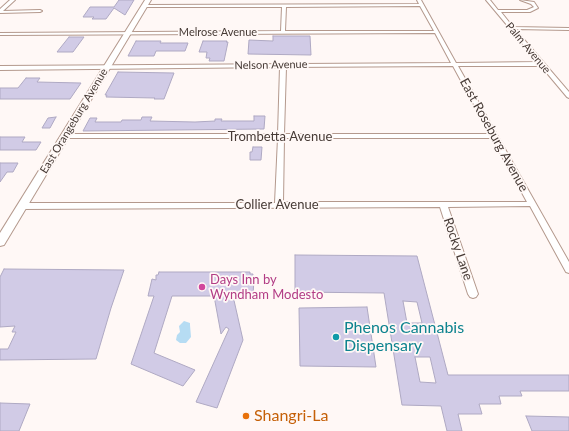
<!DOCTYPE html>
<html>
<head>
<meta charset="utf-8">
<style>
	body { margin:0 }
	canvas { display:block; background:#fff8f6 }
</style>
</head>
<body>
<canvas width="569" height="431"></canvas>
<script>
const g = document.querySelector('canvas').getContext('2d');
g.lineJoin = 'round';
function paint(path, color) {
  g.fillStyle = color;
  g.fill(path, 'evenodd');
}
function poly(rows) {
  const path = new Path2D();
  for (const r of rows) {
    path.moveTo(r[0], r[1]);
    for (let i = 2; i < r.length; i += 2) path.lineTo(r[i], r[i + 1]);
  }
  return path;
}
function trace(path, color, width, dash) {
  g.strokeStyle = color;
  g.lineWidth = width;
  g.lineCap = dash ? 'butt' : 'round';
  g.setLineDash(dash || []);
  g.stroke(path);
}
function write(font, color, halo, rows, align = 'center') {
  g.font = font + ' Lato,sans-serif';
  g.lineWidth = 3.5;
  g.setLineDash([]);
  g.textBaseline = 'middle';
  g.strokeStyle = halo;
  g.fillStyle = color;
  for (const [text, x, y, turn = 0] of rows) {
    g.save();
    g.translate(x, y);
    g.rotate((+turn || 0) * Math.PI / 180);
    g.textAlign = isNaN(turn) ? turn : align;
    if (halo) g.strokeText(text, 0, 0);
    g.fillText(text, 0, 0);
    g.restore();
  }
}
paint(poly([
	[184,321,190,323,190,325,191,337,186,343,180,343,176,340,177,335,180,332,179,326]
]), '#b6dcf3');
const building = poly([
	[119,0,134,0,125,15,114,8,106,19,92,19,94,17,83,17,90,7,114,7,119,0],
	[273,36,310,36,311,55,248,54,249,40,273,41,273,36],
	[69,37,84,37,73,52,57,52,69,37],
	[136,41,161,41,160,43,188,43,185,51,156,51,154,56,128,56,136,41],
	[203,41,227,41,226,42,228,42,224,61,209,61,210,58,206,58,207,52,199,52,203,41],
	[118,72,174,73,164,99,154,99,155,98,106,97,107,95,105,95,118,72],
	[26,78,40,78,37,82,81,83,70,99,0,99,0,88,18,88,26,78],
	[254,116,265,116,264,129,83,131,90,118,97,118,95,122,121,122,122,120,141,120,142,117,152,117,150,121,195,122,215,121,215,119,222,119,221,121,254,121,254,116],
	[56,117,50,128,42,128,48,118,56,117],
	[0,137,25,137,22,142,41,142,36,150,0,150,0,137],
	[253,147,262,147,261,160,250,160,250,152,252,152,253,147],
	[0,163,18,163,13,172,7,172,0,182,0,163],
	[295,255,417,256,448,375,569,375,569,391,520,391,522,396,499,396,501,404,479,404,482,414,458,414,462,431,447,431,441,406,402,405,384,293,295,292,295,255],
	[403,301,417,302,422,323,407,323,403,301],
	[415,357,430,357,436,383,420,382,415,357],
	[4,269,124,270,111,308,96,359,0,360,0,349,8,349,16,332,12,332,15,326,0,327,0,277,4,269],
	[159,272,250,272,250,274,253,274,252,279,254,279,253,295,233,296,243,340,217,408,196,402,229,329,226,327,221,334,214,296,172,296,154,353,195,370,183,386,131,364,154,296,148,296,152,279,156,280,156,275,158,275,159,272],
	[367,307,376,367,300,366,299,308,367,307],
	[0,403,30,404,19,431,0,431,0,403],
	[526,416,569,417,569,431,532,431,526,416]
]);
paint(building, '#d1cbe6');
trace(building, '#afa9c3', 1);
const minor = poly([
	[10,0,15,0,3,11,40,10,42,11,40,12,0,13,0,9,10,0],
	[417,0,421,0,456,63,538,62,486,0,490,0,498,10,527,10,534,7,531,4,520,0,534,2,538,8,530,12,501,12,513,27,569,28,569,30,515,29,569,92,569,98,567,97,541,66,458,66,569,262,569,273,566,272,530,206,448,207,478,294,476,297,473,298,470,297,468,294,440,207,22,209,18,206,22,203,275,203,278,138,65,138,62,136,65,134,278,134,280,67,0,70,0,66,451,63,435,33,0,35,0,33,281,31,282,7,145,7,143,6,145,5,419,4,417,0],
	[420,6,434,31,285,31,286,7,420,6],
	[453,66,490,134,284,134,286,67,453,66],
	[284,138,492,138,527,202,283,202,284,138]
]);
const tertiary = poly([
	[145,0,151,0,4,245,0,246,0,233,145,0]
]);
trace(minor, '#b4998d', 2);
trace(tertiary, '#b4998d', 2);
paint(minor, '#fff');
paint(tertiary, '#fff');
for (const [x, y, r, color] of [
	[202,287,4,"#d1479c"],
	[336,337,4,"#0f9aa8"],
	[246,416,4,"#e8710a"]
]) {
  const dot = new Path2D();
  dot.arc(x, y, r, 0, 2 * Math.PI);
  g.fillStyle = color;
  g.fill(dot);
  trace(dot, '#fff8f6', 1.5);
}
write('11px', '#463a35', '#fff8f6', [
	["Melrose Avenue",218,32],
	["Palm Avenue",528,48,50],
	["Nelson Avenue",271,65,-1],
	["East Orangeburg Avenue",74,121,-59]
]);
write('13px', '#463a35', '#fff8f6', [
	["East Roseburg Avenue",494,135,61],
	["Trombetta Avenue",280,137],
	["Collier Avenue",277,205],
	["Rocky Lane",458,249,71]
]);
write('13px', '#b23c85', '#fff8f6', [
	["Days Inn by",210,280],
	["Wyndham Modesto",210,295]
], 'left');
write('16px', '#0d838f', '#fff8f6', [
	["Phenos Cannabis",344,328],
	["Dispensary",344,346]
], 'left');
write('16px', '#c56008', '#fff8f6', [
	["Shangri-La",254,416]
], 'left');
</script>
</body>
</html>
